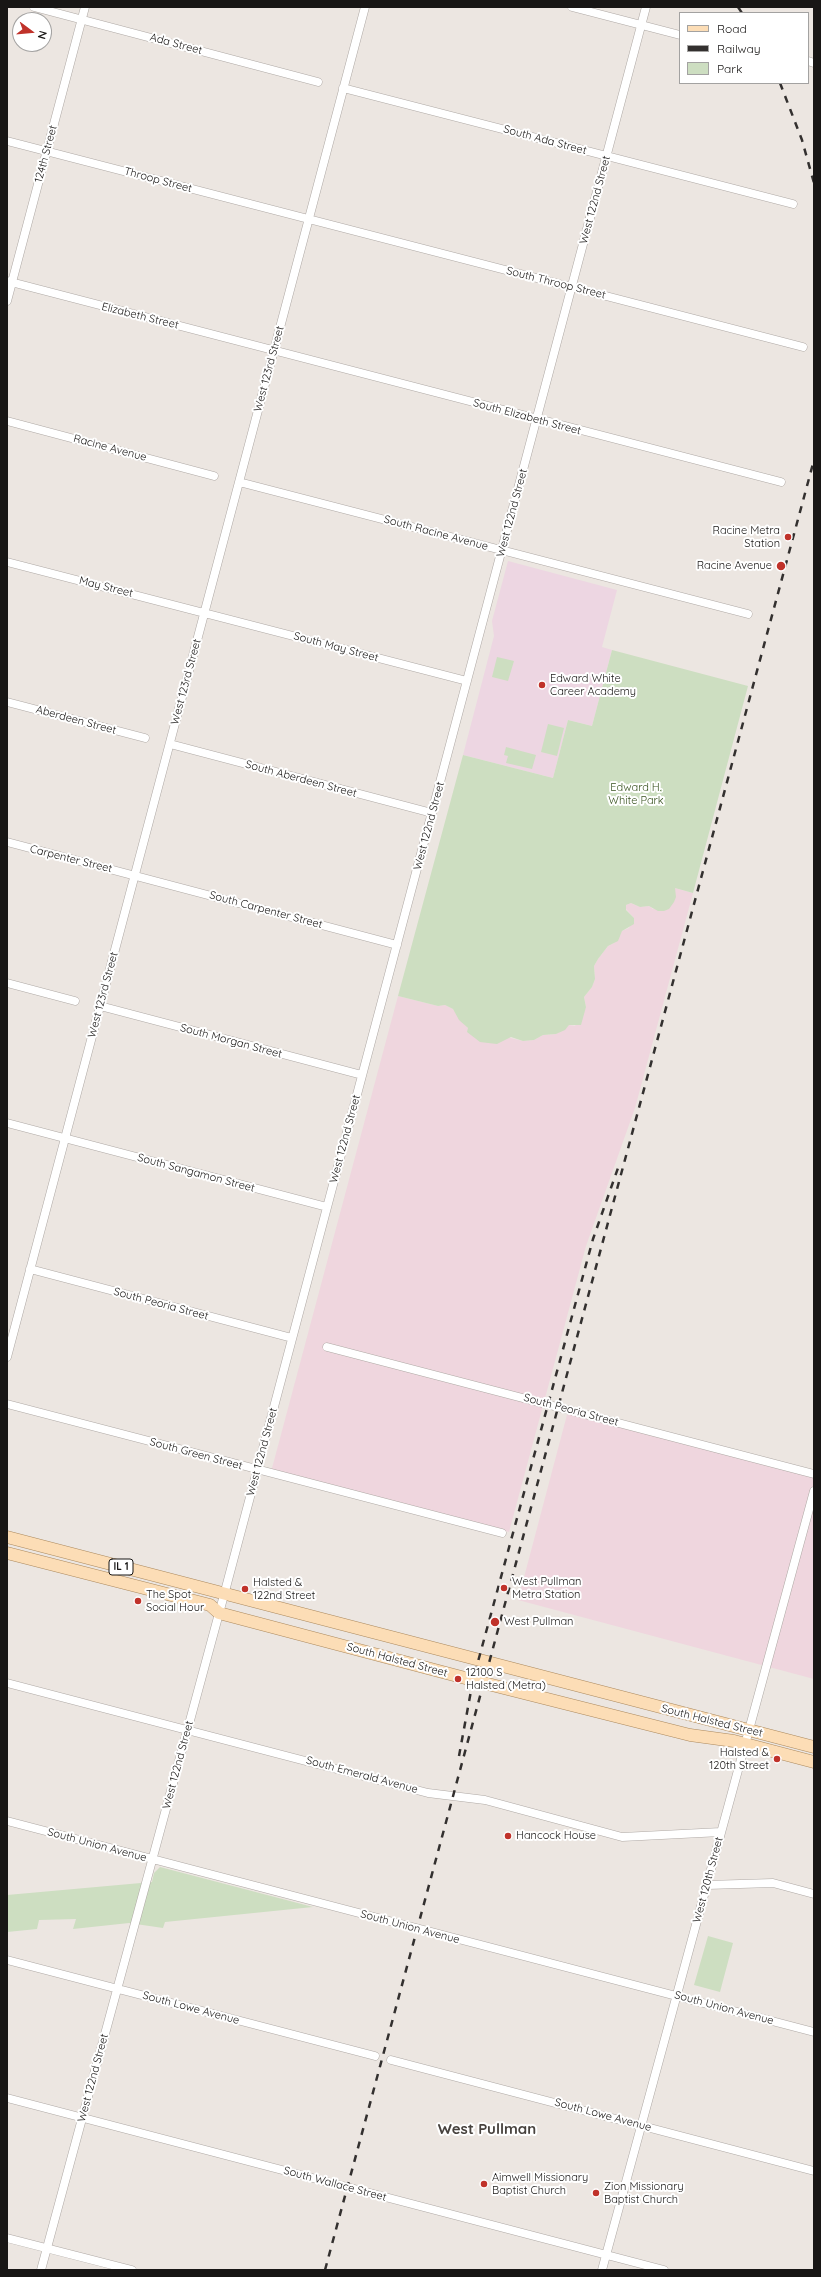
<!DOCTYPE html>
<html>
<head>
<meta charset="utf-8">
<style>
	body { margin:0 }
	#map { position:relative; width:821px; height:2277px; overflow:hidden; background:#ece6e1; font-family:Quicksand,sans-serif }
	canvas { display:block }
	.frame { position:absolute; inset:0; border:8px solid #181615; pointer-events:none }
	.legend { position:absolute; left:679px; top:12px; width:130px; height:72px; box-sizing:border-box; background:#fff; border:1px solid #a3a2a1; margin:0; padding:5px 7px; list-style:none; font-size:12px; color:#181615 }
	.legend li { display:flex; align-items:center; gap:8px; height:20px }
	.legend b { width:20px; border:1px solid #a3a2a1 }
	.north { position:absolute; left:12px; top:12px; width:40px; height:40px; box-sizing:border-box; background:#fff; border:1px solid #a3a2a1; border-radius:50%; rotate:106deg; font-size:11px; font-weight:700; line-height:16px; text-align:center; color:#181615 }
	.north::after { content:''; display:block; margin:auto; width:14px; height:18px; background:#c0322a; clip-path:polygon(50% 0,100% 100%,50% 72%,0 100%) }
</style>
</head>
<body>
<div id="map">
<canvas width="821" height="2277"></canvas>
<div class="frame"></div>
<ul class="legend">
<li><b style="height:5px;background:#fcddb6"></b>Road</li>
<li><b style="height:5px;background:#33302f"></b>Railway</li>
<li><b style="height:11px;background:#cddec1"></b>Park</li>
</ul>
<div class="north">N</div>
</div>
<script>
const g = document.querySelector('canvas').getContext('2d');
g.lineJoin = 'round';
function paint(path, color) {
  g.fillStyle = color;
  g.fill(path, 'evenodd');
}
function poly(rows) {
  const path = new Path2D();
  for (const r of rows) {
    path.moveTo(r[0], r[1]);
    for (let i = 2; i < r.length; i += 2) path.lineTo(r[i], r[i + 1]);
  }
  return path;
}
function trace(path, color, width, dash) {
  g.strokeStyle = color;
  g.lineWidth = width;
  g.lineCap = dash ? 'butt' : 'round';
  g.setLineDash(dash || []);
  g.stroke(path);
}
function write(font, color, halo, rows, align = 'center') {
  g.font = font + ' Quicksand,sans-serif';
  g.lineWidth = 4;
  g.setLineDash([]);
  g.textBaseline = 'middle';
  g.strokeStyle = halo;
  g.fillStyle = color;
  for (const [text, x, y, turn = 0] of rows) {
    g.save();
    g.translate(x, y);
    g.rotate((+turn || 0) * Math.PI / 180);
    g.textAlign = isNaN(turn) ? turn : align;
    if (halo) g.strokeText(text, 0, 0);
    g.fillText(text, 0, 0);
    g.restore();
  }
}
paint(poly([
	[675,888,693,893,635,1108,586,1246,509,1532,271,1472,398,996,438,1006,445,1005,453,1009,468,1028,523,1041,534,1040,543,1035,556,1034,569,1025,575,1026,586,1007,584,997,592,987,595,979,594,966,598,959,608,946,614,943,622,931,629,928,634,918,626,909,626,905,631,903,640,907,649,906,653,909],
	[568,1411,814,1475,814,1679,518,1600]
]), '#efd6de');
paint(poly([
	[508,561,617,590,602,647,612,650,592,726,568,720,553,778,463,755,494,636,492,621]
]), '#edd6e2');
paint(poly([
	[612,650,748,686,693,893,675,888,676,897,674,902,669,909,664,911,658,911,649,906,640,907,631,903,626,905,626,910,634,918,634,924,622,931,618,941,608,946,598,959,594,966,595,979,592,987,584,997,586,1007,581,1025,569,1025,565,1030,556,1034,543,1035,534,1040,523,1041,511,1037,497,1044,480,1042,467,1032,468,1028,459,1020,453,1009,445,1005,438,1006,398,996,463,755,553,778,568,720,592,726],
	[497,657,514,661,508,681,492,677],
	[548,724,564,728,557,756,541,752],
	[506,747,536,755,532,769,506,763,508,756,504,755],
	[160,1867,313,1907,165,1922,163,1928,129,1923,73,1929,76,1919,39,1920,37,1929,7,1932,7,1895,152,1882,154,1873],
	[708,1936,733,1943,720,1992,694,1985]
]), '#cddec1');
const street = poly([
	[34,7,318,82],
	[572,7,680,35],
	[808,61,814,63],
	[343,88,793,204],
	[7,141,803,347],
	[7,281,781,482],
	[7,301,85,7],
	[7,421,214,476],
	[239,482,748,614],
	[7,562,467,681],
	[7,702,145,738],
	[170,744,432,813],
	[7,842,397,945],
	[7,983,75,1001],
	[100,1006,362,1075],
	[7,1123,327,1207],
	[30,1269,292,1338],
	[327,1347,814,1474],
	[7,1357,365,7],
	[7,1404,502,1533],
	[7,1683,428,1793,485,1800,622,1837,721,1832],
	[7,1821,814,2032],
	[707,1885,773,1883,814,1894],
	[7,1960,375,2056],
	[391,2060,814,2171],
	[7,2098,664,2270],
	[7,2238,132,2270],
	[41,2270,224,1595,646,7],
	[602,2270,814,1491]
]);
const primary = poly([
	[7,1537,814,1747],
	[7,1553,210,1605,219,1613,484,1683,690,1735,734,1741,814,1762]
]);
trace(street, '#afa9a5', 9);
trace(primary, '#ab895e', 13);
trace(street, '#fff', 8);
trace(primary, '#fcddb6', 12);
trace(poly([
	[738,7,742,13],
	[780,83,802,140,814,183],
	[459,1756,473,1680,593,1239,618,1168],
	[325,2270,814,460]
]), '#33302f', 2.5, [7, 7]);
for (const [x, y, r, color] of [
	[788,537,4,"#c0322a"],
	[781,566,5,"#c0322a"],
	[542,685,4,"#c0322a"],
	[504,1588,4,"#c0322a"],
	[245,1589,4,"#c0322a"],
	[138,1601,4,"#c0322a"],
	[495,1622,5,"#c0322a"],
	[458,1679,4,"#c0322a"],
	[777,1759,4,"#c0322a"],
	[508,1836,4,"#c0322a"],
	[484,2184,4,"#c0322a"],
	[596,2193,4,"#c0322a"]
]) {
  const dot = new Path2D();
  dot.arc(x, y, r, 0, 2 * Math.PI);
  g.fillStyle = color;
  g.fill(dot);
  trace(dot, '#fff', 1.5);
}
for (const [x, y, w] of [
	[121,1567,24]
]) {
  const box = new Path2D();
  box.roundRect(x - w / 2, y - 8, w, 16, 3);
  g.fillStyle = '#fff';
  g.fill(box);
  trace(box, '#181615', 1);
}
write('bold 10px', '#181615', null, [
	["IL 1",121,1567]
]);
write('11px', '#181615', '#fff', [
	["Ada Street",176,44,15],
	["South Ada Street",545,140,15],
	["124th Street",46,154,-75],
	["Throop Street",158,180,15],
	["West 122nd Street",595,200,-75],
	["South Throop Street",556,283,14],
	["Elizabeth Street",140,316,14],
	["West 123rd Street",269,369,-75],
	["South Elizabeth Street",527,417,15],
	["Racine Avenue",110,448,15],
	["West 122nd Street",512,513,-75],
	["South Racine Avenue",436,533,15],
	["May Street",106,587,14],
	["South May Street",336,647,15],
	["West 123rd Street",186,682,-75],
	["Aberdeen Street",76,720,15],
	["South Aberdeen Street",301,779,15],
	["West 122nd Street",429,826,-75],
	["Carpenter Street",71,859,14],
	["South Carpenter Street",266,910,15],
	["West 123rd Street",103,995,-75],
	["South Morgan Street",231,1041,15],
	["West 122nd Street",345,1139,-75],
	["South Sangamon Street",196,1173,15],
	["South Peoria Street",161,1304,15],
	["South Peoria Street",571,1410,15],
	["West 122nd Street",262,1452,-75],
	["South Green Street",196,1454,15],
	["South Halsted Street",397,1660,15],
	["South Halsted Street",712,1721,14],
	["West 122nd Street",178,1765,-75],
	["South Emerald Avenue",362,1775,15],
	["South Union Avenue",97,1845,15],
	["West 120th Street",708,1880,-75],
	["South Union Avenue",410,1927,15],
	["South Lowe Avenue",191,2008,15],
	["South Union Avenue",724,2008,15],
	["West 122nd Street",93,2078,-75],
	["South Lowe Avenue",603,2115,15],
	["South Wallace Street",335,2184,15]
]);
write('11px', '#181615', '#fff', [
	["Racine Metra",780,531,"right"],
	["Station",780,544,"right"],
	["Racine Avenue",772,566,"right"],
	["Edward White",550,679],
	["Career Academy",550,692],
	["West Pullman",512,1582],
	["Metra Station",512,1595],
	["Halsted &",253,1583],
	["122nd Street",253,1596],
	["The Spot",146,1595],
	["Social Hour",146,1608],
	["West Pullman",504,1622],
	["12100 S",466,1673],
	["Halsted (Metra)",466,1686],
	["Halsted &",769,1753,"right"],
	["120th Street",769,1766,"right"],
	["Hancock House",516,1836],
	["Aimwell Missionary",492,2178],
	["Baptist Church",492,2191],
	["Zion Missionary",604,2187],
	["Baptist Church",604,2200]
], 'left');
write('11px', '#37511e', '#fff', [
	["Edward H.",636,788],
	["White Park",636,801]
]);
write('bold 15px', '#47423e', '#fff', [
	["West Pullman",487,2129]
]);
</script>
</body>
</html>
